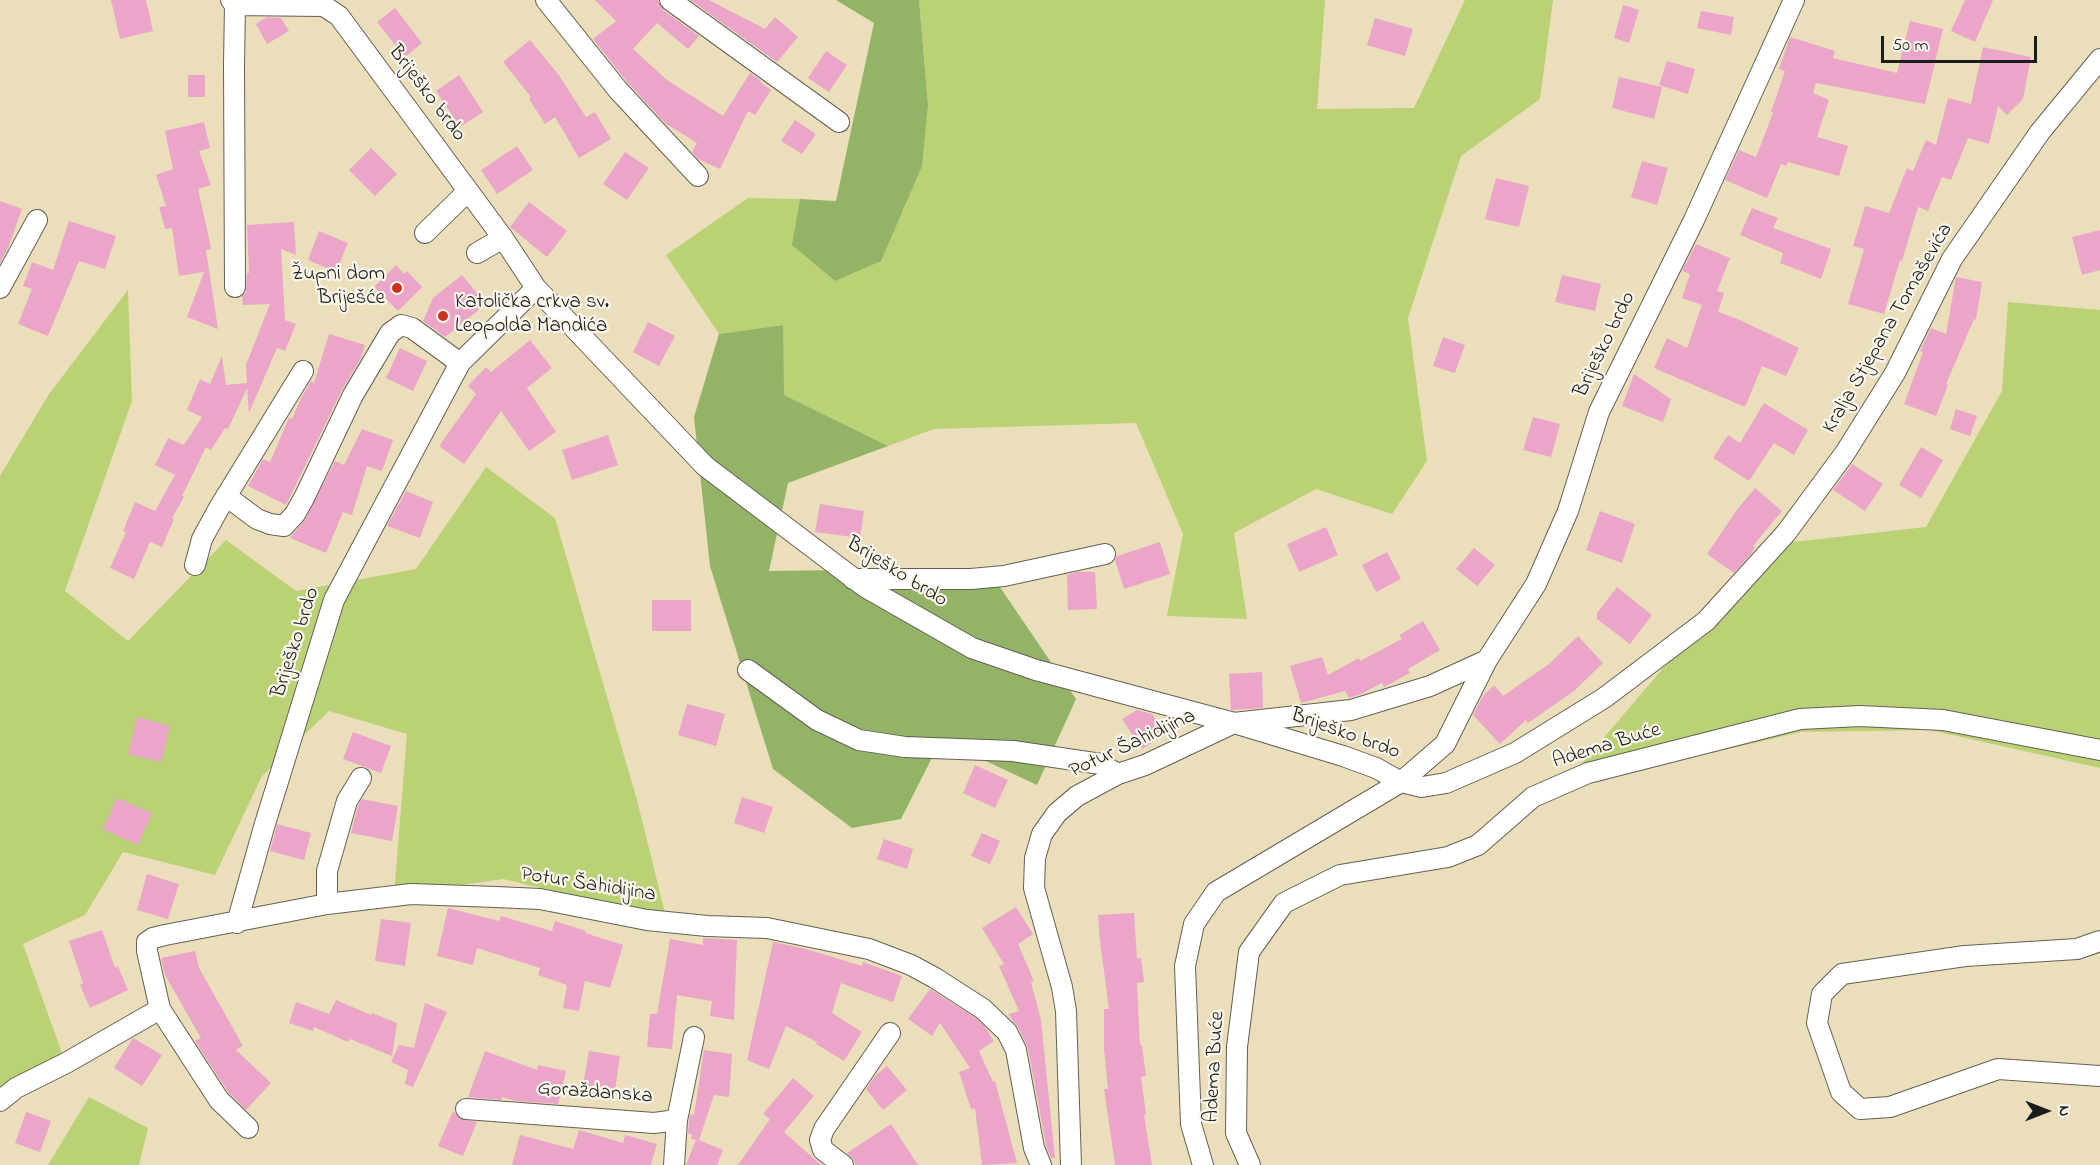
<!DOCTYPE html>
<html>
<head>
<meta charset="utf-8">
<style>
	body { margin:0 }
	#map { position:relative; width:2100px; height:1165px; overflow:hidden; background:#ebdfbb; font-family:"Indie Flower",sans-serif }
	canvas { display:block }
	.north { position:absolute; left:2016px; top:1081px; width:60px; height:60px; -webkit-text-stroke:4px #fbf7ec; paint-order:stroke; rotate:90deg; font-size:16px; font-weight:700; line-height:24px; text-align:center; color:#1c1c1c }
	.north::after { content:''; display:block; margin:auto; width:21px; height:27px; background:#1c1c1c; clip-path:polygon(50% 0,100% 100%,50% 72%,0 100%) }
	.scale { position:absolute; left:1881px; top:36px; width:156px; height:27px; box-sizing:border-box; border:3px solid #1c1c1c; border-top:0; padding-left:8px; font-size:18px; line-height:21px; white-space:nowrap; color:#1c1c1c; -webkit-text-stroke:4px #fbf7ec; paint-order:stroke }
</style>
</head>
<body>
<div id="map">
<canvas width="2100" height="1165"></canvas>
<div class="north">N</div>
<div class="scale">50 m</div>
</div>
<script>
const g = document.querySelector('canvas').getContext('2d');
g.lineJoin = 'round';
function paint(path, color) {
  g.fillStyle = color;
  g.fill(path, 'evenodd');
}
function poly(rows) {
  const path = new Path2D();
  for (const r of rows) {
    path.moveTo(r[0], r[1]);
    for (let i = 2; i < r.length; i += 2) path.lineTo(r[i], r[i + 1]);
  }
  return path;
}
function trace(path, color, width, dash) {
  g.strokeStyle = color;
  g.lineWidth = width;
  g.lineCap = dash ? 'butt' : 'round';
  g.setLineDash(dash || []);
  g.stroke(path);
}
function write(font, color, halo, rows, align = 'center') {
  g.font = font + ' "Indie Flower",sans-serif';
  g.lineWidth = 4.5;
  g.setLineDash([]);
  g.textBaseline = 'middle';
  g.strokeStyle = halo;
  g.fillStyle = color;
  for (const [text, x, y, turn = 0] of rows) {
    g.save();
    g.translate(x, y);
    g.rotate((+turn || 0) * Math.PI / 180);
    g.textAlign = isNaN(turn) ? turn : align;
    if (halo) g.strokeText(text, 0, 0);
    g.fillText(text, 0, 0);
    g.restore();
  }
}
paint(poly([
	[919,0,1325,0,1317,109,1414,108,1465,0,1553,0,1540,99,1461,156,1408,318,1427,461,1392,514,1316,489,1234,533,1247,619,1167,616,1183,534,1136,423,934,429,888,446,783,395,783,325,719,334,666,255,748,198,800,199,793,245,835,281,928,104],
	[128,290,132,401,65,591,128,641,226,540,296,591,416,569,486,467,555,518,637,800,666,917,503,879,394,895,407,734,329,711,262,776,215,875,123,852,85,915,23,944,63,1056,0,1098,0,476,49,394],
	[2008,302,2100,310,2100,768,1930,730,1801,732,1561,788,1705,619,1784,543,1926,527,2002,391],
	[89,1097,148,1128,139,1165,48,1165]
]), '#bad176');
paint(poly([
	[836,0,919,0,928,104,922,166,881,261,835,281,792,245,800,199,836,201,874,23],
	[783,325,784,395,888,446,788,483,769,571,987,568,1076,699,1037,785,941,740,901,819,852,828,773,769,710,566,694,417,719,334]
]), '#93b367');
paint(poly([
	[111,0,146,0,153,31,120,39],
	[595,0,658,0,663,10,699,36,688,49,657,23,633,49,667,80,723,116,750,73,761,81,760,82,771,90,755,115,748,111,720,169,698,159,692,152,697,143,665,123,627,82,593,39,616,21],
	[690,0,709,0,765,29,775,17,798,37,777,62],
	[1965,0,1993,0,1975,42,1951,31],
	[1623,5,1639,10,1629,43,1614,38],
	[395,8,422,43,405,57,377,22],
	[1701,11,1734,17,1731,35,1697,28],
	[267,17,281,18,289,31,267,44,256,24],
	[1375,18,1413,29,1405,56,1367,45],
	[1910,21,1943,29,1925,104,1816,83,1813,93,1829,100,1817,137,1848,146,1839,176,1788,162,1786,166,1781,164,1767,198,1725,180,1739,150,1756,157,1773,113,1771,112,1785,71,1779,69,1790,37,1835,51,1833,58,1897,73],
	[530,40,558,74,586,117,595,112,611,139,579,158,571,145,573,142,571,144,555,117,545,124,529,99,531,97,503,62],
	[1983,47,2031,57,2023,99,2007,115,1998,106,1989,144,1968,138,1951,180,1942,177,1928,211,1918,207,1902,261,1900,260,1884,314,1848,304,1864,249,1853,246,1865,206,1889,213,1907,168,1913,171,1926,140,1936,145,1948,98,1971,104],
	[826,51,847,65,829,92,808,78],
	[1667,61,1695,69,1688,94,1659,85],
	[188,75,205,75,205,97,188,97],
	[459,75,483,112,460,127,436,91],
	[1619,77,1662,87,1654,119,1612,108],
	[795,120,816,134,802,154,781,141],
	[204,122,210,148,199,151,211,185,198,189,209,238,211,249,206,250,218,329,187,317,204,272,179,276,172,228,165,229,159,207,166,206,156,175,173,169,165,131],
	[517,146,533,170,497,194,481,170],
	[371,148,397,174,375,196,349,170],
	[625,152,649,168,627,200,603,184],
	[1642,161,1668,168,1657,205,1631,197],
	[1496,178,1529,186,1519,227,1485,219],
	[0,201,22,209,8,248,0,263],
	[529,202,567,231,547,257,510,227],
	[1752,208,1778,218,1773,228,1831,249,1821,279,1780,263,1783,253,1740,235],
	[69,221,116,236,105,269,79,261,48,336,18,324,32,289,23,286,32,262,53,270],
	[294,222,296,255,281,249,285,320,296,324,285,351,277,348,249,413,247,388,228,429,225,428,211,450,206,447,182,496,184,497,172,518,174,519,162,547,150,542,134,579,110,568,126,532,123,531,135,502,155,511,175,475,155,465,168,438,184,445,202,417,187,410,200,379,210,384,222,356,226,385,247,383,246,365,270,304,243,305,242,296,246,292,247,273,249,273,247,225],
	[2100,230,2100,270,2082,275,2072,237],
	[319,231,348,243,336,272,308,260],
	[1696,244,1730,258,1717,291,1724,293,1718,312,1740,320,1799,348,1786,376,1762,366,1745,407,1654,368,1667,338,1687,348,1702,305,1682,298,1690,274,1682,271],
	[396,265,404,274,407,271,422,287,398,311,374,287],
	[462,275,486,304,445,337,423,321,433,298],
	[1562,275,1601,284,1595,311,1555,302],
	[1956,277,1982,282,1976,320,1974,319,1946,384,1948,385,1936,416,1904,404,1923,352,1920,351,1931,328,1946,334],
	[648,322,675,336,659,366,633,352],
	[329,334,365,345,361,358,342,390,286,505,248,486,263,459,270,462,289,418,292,419,301,398,311,381,314,383],
	[1443,337,1465,345,1455,373,1433,366],
	[530,340,552,368,527,388,556,432,529,451,501,411,464,464,439,446,476,394,468,386,486,367,491,372],
	[400,348,427,361,413,391,386,378],
	[1634,374,1671,399,1663,422,1622,406],
	[1764,403,1808,430,1794,455,1774,443,1749,481,1713,458,1728,435,1740,443],
	[1956,409,1977,416,1970,436,1950,429],
	[1533,417,1560,424,1551,457,1523,450],
	[362,429,393,440,382,471,367,466,352,515,343,512,326,553,290,538,305,520,335,461,344,465],
	[608,435,618,465,572,480,562,450],
	[1921,447,1943,460,1921,498,1899,485],
	[1852,464,1883,484,1865,511,1833,490],
	[1755,488,1782,511,1753,546,1755,547,1751,554,1734,573,1707,554,1736,511],
	[406,491,433,502,420,538,387,526],
	[820,504,864,511,860,538,815,532],
	[1600,511,1635,524,1622,563,1586,550],
	[1326,527,1338,555,1299,572,1287,544],
	[1160,542,1170,574,1124,589,1115,560,1117,556],
	[1474,548,1495,565,1477,586,1456,569],
	[1387,552,1401,579,1376,592,1362,565],
	[1077,572,1095,572,1097,609,1068,610,1067,575],
	[1617,587,1652,615,1630,644,1597,619,1597,613],
	[652,600,691,600,691,631,652,631],
	[1423,621,1440,650,1408,669,1410,673,1384,687,1382,683,1361,694,1349,698,1345,691,1301,703,1290,666,1322,657,1328,675,1359,658,1360,661,1402,639,1399,635],
	[1578,636,1603,663,1574,691,1528,723,1526,720,1500,744,1473,715,1483,696,1494,685,1503,696,1549,664],
	[1262,672,1263,708,1231,710,1229,674],
	[687,704,725,714,716,746,678,735],
	[1137,710,1152,714,1165,734,1142,749,1122,719],
	[137,717,170,726,161,762,128,754],
	[353,732,391,746,381,773,343,759],
	[975,765,1008,780,995,808,963,793],
	[742,797,773,807,764,833,734,823],
	[117,798,152,813,138,845,103,829],
	[362,799,398,806,392,841,351,833,358,806],
	[277,824,311,833,304,860,270,851],
	[982,833,1000,841,990,864,971,856],
	[884,839,913,849,907,869,877,859],
	[147,874,179,884,168,919,137,910],
	[1016,907,1033,934,1018,944,1034,981,1031,982,1041,1020,1055,1158,1051,1158,1046,1145,1028,1048,1018,1027,1008,1014,1019,1011,999,966,1004,964,982,928],
	[448,908,499,921,501,916,552,931,555,921,586,931,585,933,623,945,610,988,585,981,579,1011,563,1008,567,985,538,975,540,968,477,948,473,965,437,956],
	[1134,913,1137,959,1141,958,1144,982,1137,983,1140,1045,1142,1045,1146,1076,1141,1077,1146,1114,1144,1115,1152,1165,1115,1165,1104,1089,1108,1089,1104,1049,1104,1009,1109,1009,1100,941,1098,915],
	[381,919,411,923,405,966,375,961],
	[102,930,115,968,118,966,128,990,90,1008,80,985,83,983,69,941],
	[703,938,737,940,734,1020,710,1016,712,1001,677,995,672,1049,647,1047,650,1014,657,1014,670,939,703,945],
	[773,942,806,949,862,966,863,962,902,976,893,1002,841,983,832,1013,862,1032,844,1061,816,1044,817,1042,786,1026,769,1069,747,1060],
	[195,951,199,968,243,1046,236,1050,271,1083,246,1110,228,1092,195,1041,201,1038,165,975,161,958],
	[930,989,976,1018,985,1027,994,1041,979,1051,993,1082,995,1081,1017,1163,982,1165,975,1108,971,1109,959,1072,970,1068,940,1023,932,1036,908,1019],
	[336,1000,371,1015,372,1013,397,1023,392,1056,350,1039,348,1042,314,1027,313,1031,289,1023,296,1002,329,1014],
	[425,1003,447,1012,413,1087,405,1084,408,1070,391,1062,399,1045,414,1048],
	[133,1038,162,1055,142,1086,114,1068],
	[704,1050,732,1054,729,1097,714,1095,699,1140,723,1150,717,1165,686,1165,696,1140,691,1139,692,1135,688,1133,689,1122,690,1114,694,1115],
	[485,1051,537,1070,538,1065,566,1071,558,1104,516,1101,502,1097,501,1100,468,1097],
	[589,1051,620,1056,615,1090,583,1085],
	[887,1066,907,1090,883,1110,866,1089,875,1076],
	[793,1078,814,1096,784,1132,821,1165,738,1165,770,1119,763,1114],
	[453,1111,460,1119,477,1122,463,1156,438,1146],
	[26,1112,51,1121,40,1152,15,1143],
	[891,1124,918,1165,855,1165,854,1160,847,1153],
	[579,1130,623,1143,625,1135,657,1144,651,1165,512,1165,520,1135,573,1149]
]), '#eaa5c8');
const minor = poly([
	[231,0,235,5,324,6,339,16,503,238,536,288,705,466,865,587,972,648,1036,670,1234,723,1343,756,1376,768,1401,782,1422,787,1446,783,1515,753,1604,698,1706,621,1786,533,1845,453,1895,373,1952,259,2040,132,2100,59],
	[546,0,618,90,698,176],
	[670,0,839,122],
	[235,5,234,65,235,287],
	[425,233,468,191],
	[477,253,503,238],
	[0,288,37,220],
	[226,496,257,519,270,524,284,526,295,514,304,498,353,395,390,333,401,325,412,328,460,363],
	[195,565,202,539,219,508,303,371],
	[853,579,971,579,1004,576,1105,554],
	[748,670,817,720,859,740,905,747,1013,751,1101,764,1118,774],
	[327,904,327,871,347,801,361,778],
	[237,923,264,827,334,600,460,363,536,288],
	[2100,941,2077,949,1965,956,1842,974,1822,994,1817,1023,1841,1092,1860,1109,1890,1107,1998,1069,2100,1076],
	[0,1101,16,1088,66,1063,160,1009],
	[466,1109,654,1123,677,1120,674,1165],
	[677,1120,694,1037],
	[248,1128,219,1100,160,1009,147,951,147,942,153,938,165,935,327,904,411,894,496,897,540,899,647,920,707,926,767,928,869,949,911,965,935,978,983,1009,1007,1032,1016,1050,1034,1148,1041,1165],
	[843,1165,823,1150,820,1140,824,1129,890,1033],
	[1071,1165,1066,1011,1062,987,1034,888,1035,858,1042,834,1057,813,1077,796,1118,774,1145,765,1234,723,1351,710,1430,686,1487,660],
	[1203,1165,1191,1124,1185,966,1194,924,1216,892,1401,782,1445,744,1487,660,1536,584,1568,511,1599,412,1694,220,1794,0],
	[1250,1165,1236,1133,1237,1047,1249,952,1284,903,1340,875,1448,857,1478,845,1533,797,1588,773,1800,719,1860,716,1943,720,2100,750]
]);
trace(minor, '#646054', 22);
trace(minor, '#fff', 20);
for (const [x, y, r, color] of [
	[397,288,6,"#c8321e"],
	[443,316,6,"#c8321e"]
]) {
  const dot = new Path2D();
  dot.arc(x, y, r, 0, 2 * Math.PI);
  g.fillStyle = color;
  g.fill(dot);
  trace(dot, '#fbf7ec', 2);
}
write('21px', '#1c1c1c', '#fbf7ec', [
	["Briješko brdo",426,94,53],
	["Kralja Stjepana Tomaševića",1889,329,-60],
	["Briješko brdo",1606,345,-64],
	["Briješko brdo",896,573,32],
	["Briješko brdo",297,643,-72],
	["Briješko brdo",1345,735,20],
	["Potur Šahidijina",1133,745,-25],
	["Adema Buće",1607,747,-17],
	["Potur Šahidijina",588,886,9],
	["Adema Buće",1216,1067,-87],
	["Goraždanska",595,1094,4]
]);
write('21px', '#1c1c1c', '#fbf7ec', [
	["Župni dom",385,276],
	["Briješće",385,300],
	["Katolička crkva sv.",455,304,"left"],
	["Leopolda Mandića",455,328,"left"]
], 'right');
</script>
</body>
</html>
